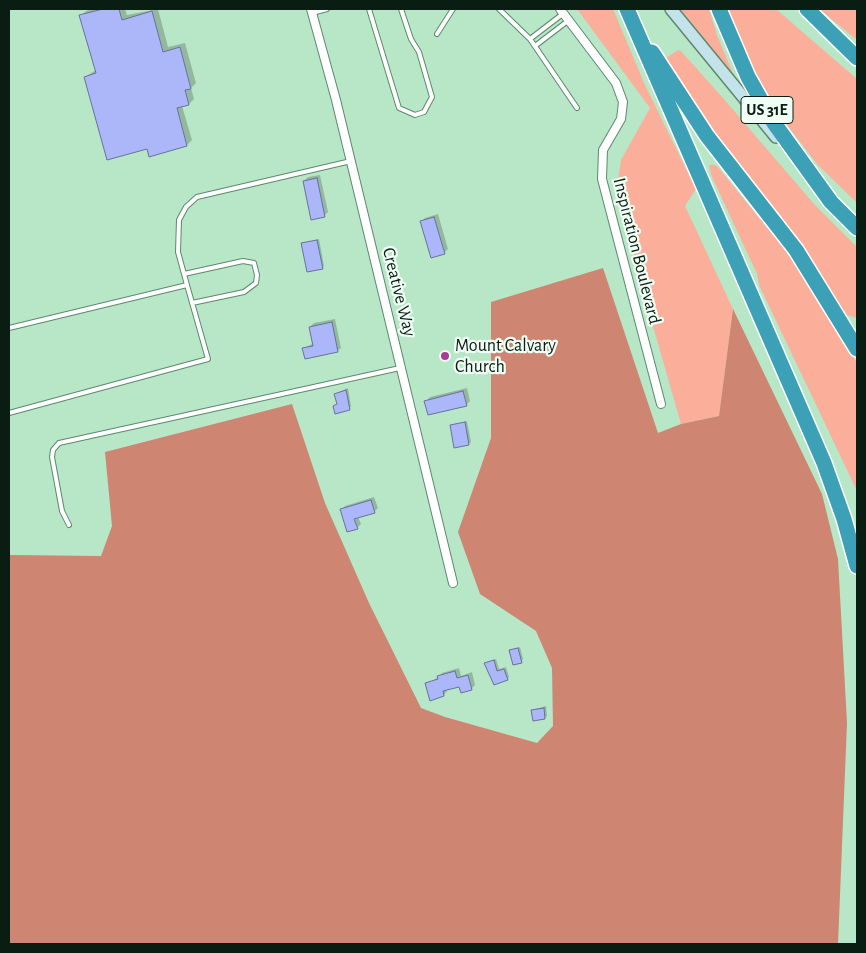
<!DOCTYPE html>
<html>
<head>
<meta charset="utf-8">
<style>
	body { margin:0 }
	#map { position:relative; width:866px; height:953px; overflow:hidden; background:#b7e7c7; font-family:"Alegreya Sans",sans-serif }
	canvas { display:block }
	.frame { position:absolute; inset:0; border:10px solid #0a1d12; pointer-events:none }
</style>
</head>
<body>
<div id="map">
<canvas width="866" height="953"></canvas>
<div class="frame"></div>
</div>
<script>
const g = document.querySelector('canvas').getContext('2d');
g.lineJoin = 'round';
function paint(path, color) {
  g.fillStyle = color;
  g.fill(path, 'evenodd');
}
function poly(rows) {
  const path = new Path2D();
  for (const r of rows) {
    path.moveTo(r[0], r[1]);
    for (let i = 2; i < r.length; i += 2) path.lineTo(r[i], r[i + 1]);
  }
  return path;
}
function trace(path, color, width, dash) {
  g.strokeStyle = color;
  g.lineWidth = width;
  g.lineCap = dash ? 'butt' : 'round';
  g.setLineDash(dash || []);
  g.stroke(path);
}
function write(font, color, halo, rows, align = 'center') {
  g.font = font + ' "Alegreya Sans",sans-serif';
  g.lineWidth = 4.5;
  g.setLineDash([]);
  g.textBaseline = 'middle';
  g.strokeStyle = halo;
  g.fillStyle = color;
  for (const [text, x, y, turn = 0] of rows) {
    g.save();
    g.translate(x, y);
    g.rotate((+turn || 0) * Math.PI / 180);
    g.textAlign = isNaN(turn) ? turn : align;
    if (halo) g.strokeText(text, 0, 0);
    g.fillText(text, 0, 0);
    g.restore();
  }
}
paint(poly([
	[577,9,613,9,645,85,696,189,685,206,733,309,719,416,681,424,642,288,618,182,621,160,650,108],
	[678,9,709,9,717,35,734,76],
	[728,9,776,9,857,79,857,203,817,164,780,116,750,66],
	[819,9,856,9,857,40],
	[678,50,681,51,723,98,814,204,857,247,857,318,847,315,798,242,698,113,666,58],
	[712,164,717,166,782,246,804,277,857,363,857,491,759,285,757,274,712,177,709,166]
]), '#fbaf9a');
paint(poly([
	[603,268,658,433,681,424,719,416,733,309,822,494,838,559,847,723,838,944,9,944,9,555,101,556,112,526,105,452,292,404,325,503,369,603,421,708,445,717,537,743,553,726,552,668,536,631,480,594,458,532,491,438,491,302]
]), '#ce8572');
paint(poly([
	[93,9,125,9,127,15,158,9,168,47,185,43,196,83,191,88,194,99,189,104,182,106,192,140,187,145,147,147,85,77,96,70,81,16,86,11],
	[320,175,328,212,324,216,304,181,308,177],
	[438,214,448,249,445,252,432,256,421,222,425,218],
	[319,239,324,266,322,268,303,244],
	[335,319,341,348,337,351,304,348,314,343,310,327,314,323],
	[348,388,351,406,349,409,334,406,338,403,335,394],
	[467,388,470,401,466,405,426,401,430,397],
	[467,421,471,442,469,444,451,426],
	[374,497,378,508,374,512,358,517,361,524,357,528,341,510,345,506],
	[520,647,523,659,521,662,511,651],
	[496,659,499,669,506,667,509,677,507,679,486,664],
	[459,668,461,676,472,672,475,685,472,688,460,685,447,689,447,691,444,695,426,684,439,677,442,673],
	[546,706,547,716,545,718,532,710]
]), '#0003');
const building = poly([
	[103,9,119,9,122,20,152,11,163,52,180,47,191,89,185,90,189,105,177,108,187,146,149,157,147,149,107,160,84,77,96,73,79,15,103,9],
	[317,178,325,217,311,220,303,181,317,178],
	[434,217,445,254,431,258,420,221,434,217],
	[317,240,323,269,307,272,301,243,317,240],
	[332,322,338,352,305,359,302,348,313,346,309,327,332,322],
	[346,390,350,410,335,414,333,406,337,404,334,394,346,390],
	[463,391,467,406,428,415,424,401,463,391],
	[465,422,469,445,454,448,450,425,465,422],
	[371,500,375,513,354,519,358,529,347,532,340,509,371,500],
	[518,648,522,663,513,665,509,650,518,648],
	[494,660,497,671,504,669,508,680,494,685,484,663,494,660],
	[455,671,457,678,468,675,472,690,461,693,459,687,443,691,444,696,430,701,425,683,438,679,437,676,455,671],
	[544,708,545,719,533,721,531,710,544,708]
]);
paint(building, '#abb7f9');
trace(building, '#69709a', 1);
const service = poly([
	[369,9,399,108,415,115,424,112,432,97,419,52,411,39,401,9],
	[499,9,530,39,577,108],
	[312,13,327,9],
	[437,34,453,9],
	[530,39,564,13],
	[535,46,569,20],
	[184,274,243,261,254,263,257,275,256,283,244,292,192,303],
	[9,328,187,285,178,252,179,220,186,207,197,197,351,161],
	[9,413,208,359,187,285],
	[69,525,62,511,52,457,53,450,59,443,400,368]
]);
const minor = poly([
	[311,9,336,100,453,583],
	[560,9,616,83,623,102,621,119,603,150,602,179,661,404]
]);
const secondary = poly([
	[671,9,776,137]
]);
const motorway = poly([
	[627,9,824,463,844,519,857,566],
	[719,9,748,77,774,123,831,202,857,228],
	[807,9,857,58],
	[652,52,707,136,796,250,857,349]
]);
trace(service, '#5c896c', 6);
trace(minor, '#5c896c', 10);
trace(secondary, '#5c896c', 14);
trace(motorway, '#fff', 18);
trace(service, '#fff', 4);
trace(minor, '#fff', 8);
trace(secondary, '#c4e2e9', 11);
trace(motorway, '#3ca0b7', 15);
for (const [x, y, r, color] of [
	[445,356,5,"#ab3a96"]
]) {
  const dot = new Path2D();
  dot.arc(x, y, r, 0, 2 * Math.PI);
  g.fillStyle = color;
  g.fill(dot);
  trace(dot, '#f0fef5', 2);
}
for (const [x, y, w] of [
	[767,110,52]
]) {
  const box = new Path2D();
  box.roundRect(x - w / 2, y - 13.5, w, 27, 4);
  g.fillStyle = '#f0fef5';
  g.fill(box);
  trace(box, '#0a1d12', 1);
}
write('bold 16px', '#0a1d12', null, [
	["US 31E",767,110]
]);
write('18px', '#0a1d12', '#f0fef5', [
	["Inspiration Boulevard",637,251,76],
	["Creative Way",399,292,76]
]);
write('18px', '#0a1d12', '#f0fef5', [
	["Mount Calvary",455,346],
	["Church",455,367]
], 'left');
</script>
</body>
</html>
